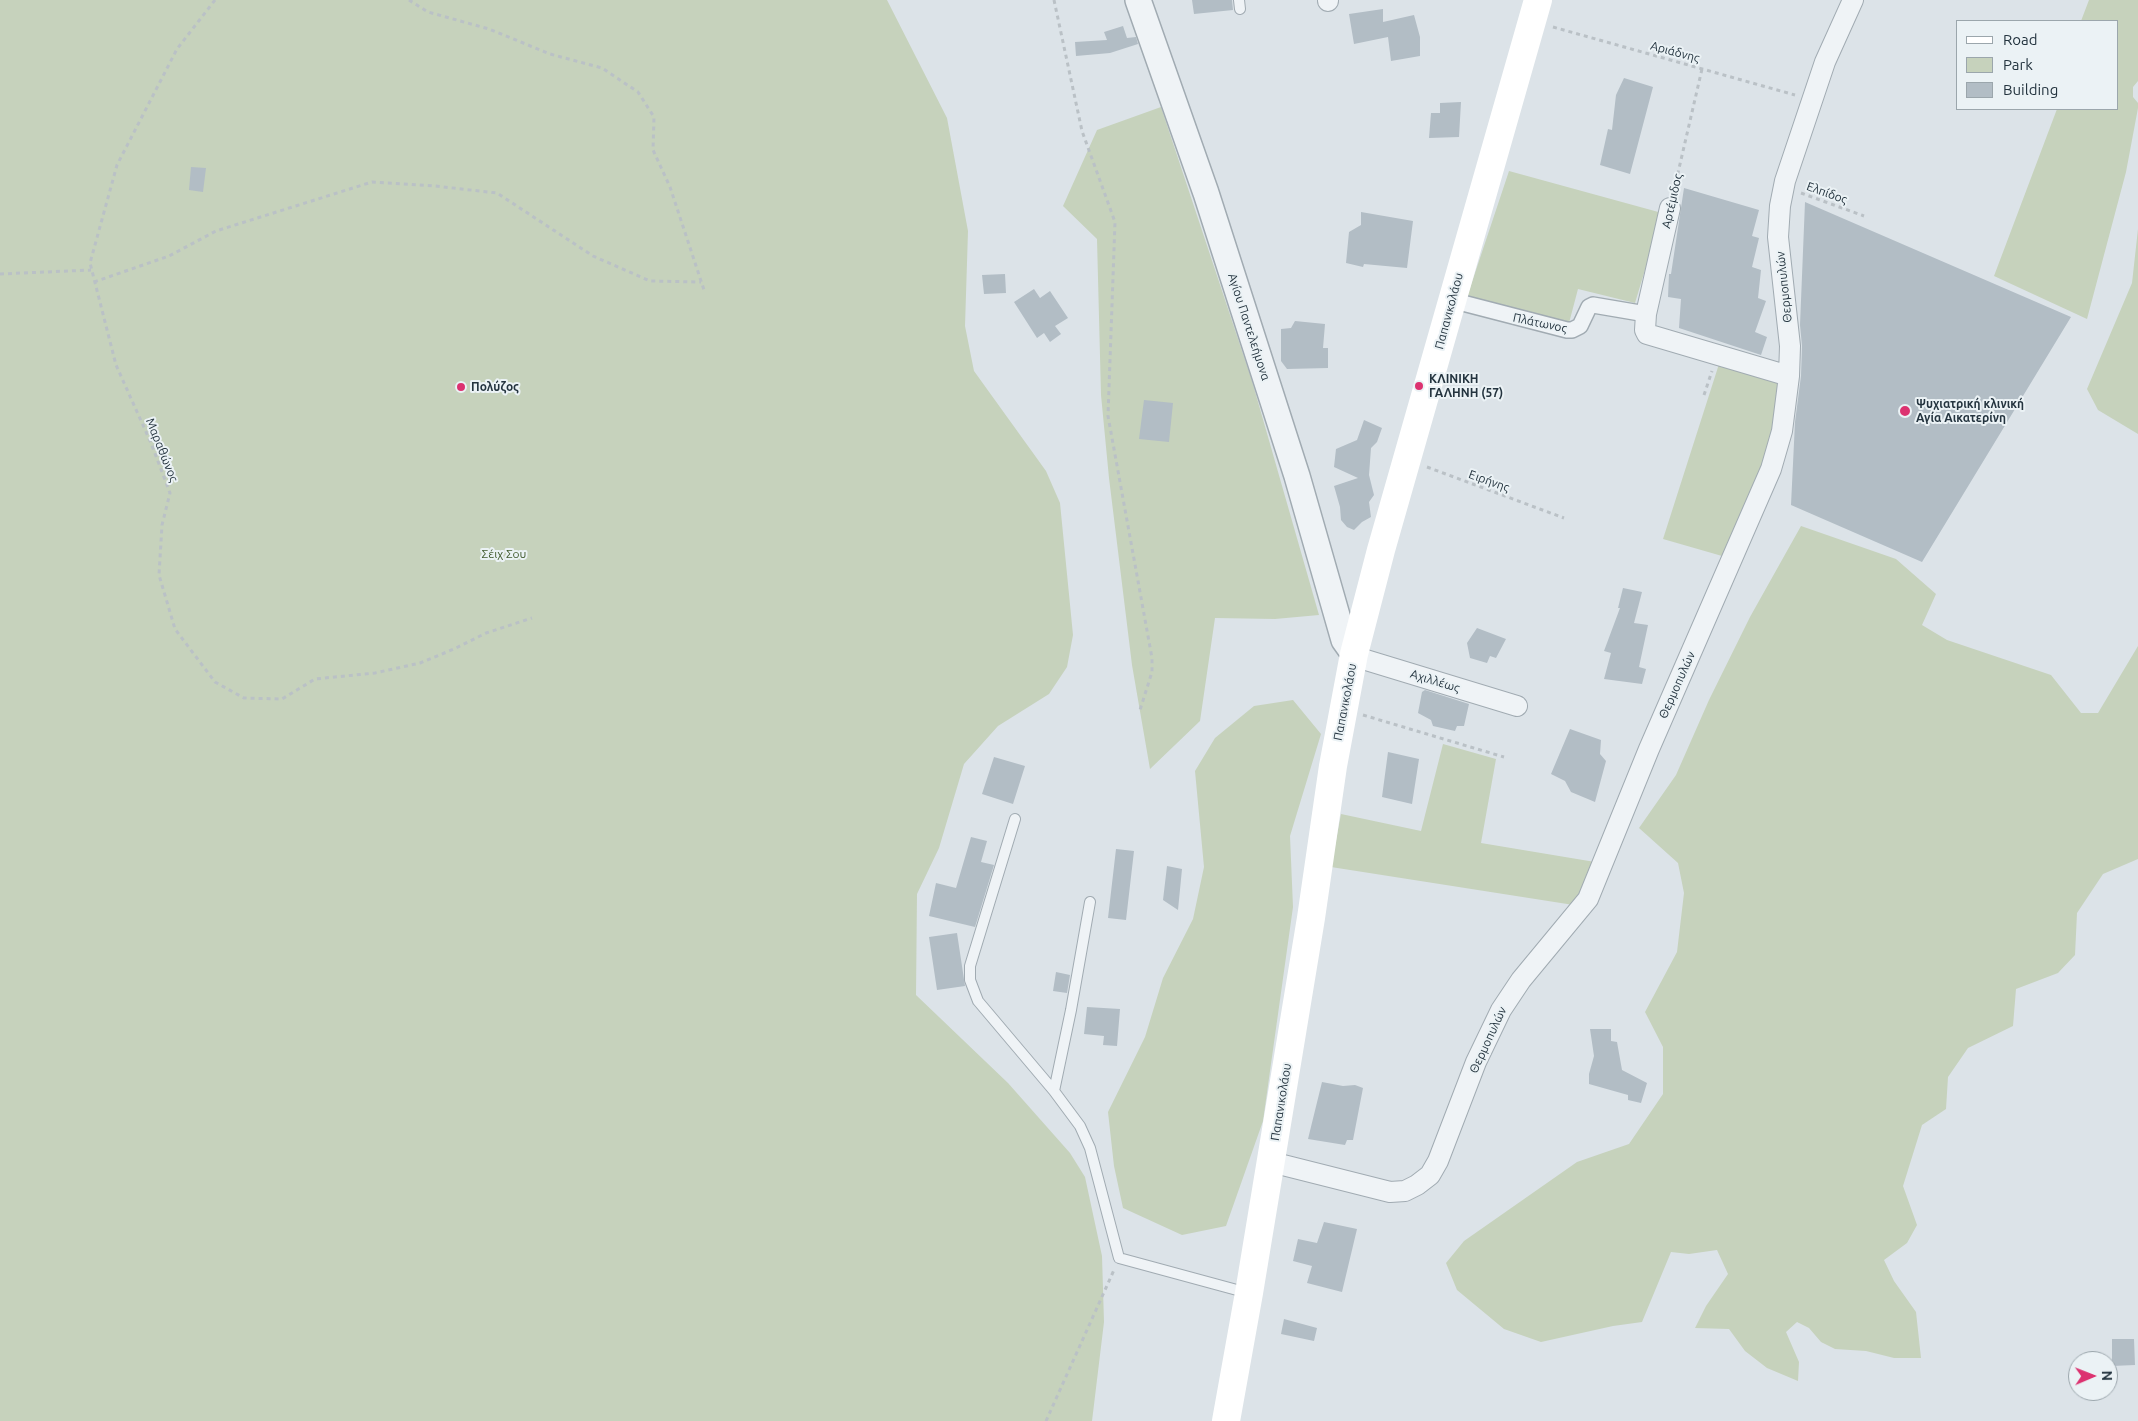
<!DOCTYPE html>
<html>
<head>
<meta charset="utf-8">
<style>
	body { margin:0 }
	#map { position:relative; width:2138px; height:1421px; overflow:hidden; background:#dce3e8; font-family:Ubuntu,sans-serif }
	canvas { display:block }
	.legend { position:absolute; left:1956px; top:20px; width:162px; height:90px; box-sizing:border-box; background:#ebf2f5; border:1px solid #9ba6ac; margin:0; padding:6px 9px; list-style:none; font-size:15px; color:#24343f }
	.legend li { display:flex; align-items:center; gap:10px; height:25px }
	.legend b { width:25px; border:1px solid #9ba6ac }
	.north { position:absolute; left:2068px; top:1351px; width:50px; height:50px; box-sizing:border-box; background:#ebf2f5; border:1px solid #9ba6ac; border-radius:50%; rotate:89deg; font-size:14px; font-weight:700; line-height:20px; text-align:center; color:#24343f }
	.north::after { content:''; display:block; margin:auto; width:18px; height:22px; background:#dc3270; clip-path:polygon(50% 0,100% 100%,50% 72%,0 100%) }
</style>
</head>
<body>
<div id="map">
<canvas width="2138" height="1421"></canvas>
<ul class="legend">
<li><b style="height:6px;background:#fff"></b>Road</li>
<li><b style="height:14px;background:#c6d2bc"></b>Park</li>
<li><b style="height:14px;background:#b2bdc5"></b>Building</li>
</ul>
<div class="north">N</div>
</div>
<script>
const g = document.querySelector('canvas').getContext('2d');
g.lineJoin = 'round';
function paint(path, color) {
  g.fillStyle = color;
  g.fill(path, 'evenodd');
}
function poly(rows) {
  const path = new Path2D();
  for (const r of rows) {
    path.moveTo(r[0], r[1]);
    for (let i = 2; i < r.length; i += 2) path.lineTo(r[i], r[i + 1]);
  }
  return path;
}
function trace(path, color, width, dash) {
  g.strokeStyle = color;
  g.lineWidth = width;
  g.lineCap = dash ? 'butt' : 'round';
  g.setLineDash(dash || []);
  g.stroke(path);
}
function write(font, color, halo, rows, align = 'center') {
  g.font = font + ' Ubuntu,sans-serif';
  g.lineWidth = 4;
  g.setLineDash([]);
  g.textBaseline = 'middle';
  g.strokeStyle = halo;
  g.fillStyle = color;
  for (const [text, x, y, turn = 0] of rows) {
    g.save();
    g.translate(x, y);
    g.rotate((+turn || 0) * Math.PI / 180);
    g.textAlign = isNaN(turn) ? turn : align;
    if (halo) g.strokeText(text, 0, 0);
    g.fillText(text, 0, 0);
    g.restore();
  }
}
paint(poly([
	[0,0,887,0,947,118,968,231,965,326,974,371,1046,471,1060,503,1073,635,1067,667,1049,694,998,726,964,764,939,848,917,894,916,995,1008,1083,1070,1153,1085,1177,1102,1256,1104,1322,1092,1421,0,1421],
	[2089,0,2138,0,2138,81,2133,87,2133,97,2138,103,2138,108,2126,172,2087,319,1994,276,2057,109,2117,109,2117,21,2081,21],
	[1161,107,1252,381,1319,615,1275,619,1215,618,1200,721,1150,769,1132,665,1109,478,1101,395,1097,239,1063,206,1097,130],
	[1509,171,1662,213,1635,303,1578,289,1569,323,1467,297],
	[2138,229,2138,434,2098,410,2087,389,2132,283],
	[1719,364,1780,383,1766,462,1729,558,1663,539],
	[1801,526,1896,559,1936,594,1922,625,1947,640,2051,675,2081,713,2098,713,2138,646,2138,859,2103,874,2077,913,2075,955,2058,973,2016,989,2013,1026,1968,1048,1948,1077,1946,1109,1922,1125,1903,1186,1917,1225,1907,1243,1884,1260,1894,1281,1916,1312,1921,1358,1894,1358,1866,1351,1835,1349,1821,1342,1809,1328,1797,1322,1786,1332,1799,1362,1798,1381,1767,1368,1745,1351,1729,1329,1695,1328,1706,1306,1728,1274,1717,1250,1689,1254,1671,1252,1642,1322,1613,1326,1541,1342,1504,1329,1457,1290,1446,1263,1464,1241,1577,1162,1629,1144,1663,1094,1663,1047,1645,1012,1677,952,1684,893,1678,863,1639,828,1676,775,1709,700,1750,617],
	[1293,700,1321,734,1290,836,1293,907,1263,1121,1226,1226,1182,1235,1123,1208,1114,1166,1108,1112,1145,1037,1163,978,1193,919,1204,867,1195,771,1215,738,1254,706],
	[1443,744,1496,759,1481,843,1601,863,1580,906,1331,867,1341,814,1421,831]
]), '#c6d2bc');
paint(poly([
	[1192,0,1232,0,1233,10,1194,14],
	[1383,9,1383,22,1414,15,1420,37,1420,56,1391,61,1388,37,1354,44,1349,14],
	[1123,26,1127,38,1136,37,1138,44,1110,53,1076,56,1075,42,1107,40,1104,32],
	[1624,78,1653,87,1630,174,1600,165,1608,129,1612,130,1616,95],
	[1461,102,1459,137,1429,138,1431,113,1440,113,1440,103],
	[191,167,206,168,203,192,189,190],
	[1684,188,1759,210,1752,236,1759,238,1752,267,1761,270,1758,298,1766,301,1755,332,1767,337,1761,355,1679,328,1681,299,1668,297,1669,274,1671,274],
	[1805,202,2071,317,1922,562,1791,505,1795,422,1801,376,1802,346,1800,325],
	[1361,212,1413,221,1407,268,1364,264,1363,267,1346,263,1349,232,1361,225],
	[1005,274,1006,293,984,294,982,275],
	[1034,289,1040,298,1050,291,1068,318,1055,326,1061,334,1050,342,1044,333,1037,338,1014,302],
	[1295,321,1325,324,1323,348,1328,348,1328,368,1287,369,1281,361,1281,329,1291,328],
	[1144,400,1173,403,1169,442,1139,439],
	[1364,420,1382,428,1377,442,1371,448,1369,475,1374,495,1369,502,1371,517,1362,522,1354,530,1347,527,1341,520,1340,507,1334,486,1358,478,1334,467,1336,449,1357,440],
	[1623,588,1642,592,1634,623,1648,625,1639,667,1646,669,1642,684,1604,679,1611,653,1604,651,1620,608,1618,608],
	[1477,628,1506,639,1496,658,1490,656,1487,663,1470,658,1467,643],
	[1425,690,1469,704,1464,726,1457,726,1455,731,1433,726,1431,720,1418,713,1422,692],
	[1570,729,1601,740,1600,754,1606,761,1595,802,1571,792,1565,781,1551,774],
	[1388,752,1419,759,1412,804,1382,797],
	[994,757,1025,766,1013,804,982,794],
	[971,837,987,841,981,862,994,865,975,927,929,916,936,883,956,888],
	[1116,849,1134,851,1126,920,1108,918],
	[1167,866,1182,869,1178,910,1163,900],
	[957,933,965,986,937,990,929,937],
	[1056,972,1070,975,1067,993,1053,991],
	[1087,1007,1120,1009,1117,1046,1103,1045,1104,1036,1084,1034],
	[1590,1029,1611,1029,1611,1041,1617,1042,1622,1070,1647,1083,1641,1103,1628,1100,1628,1095,1589,1084,1589,1074,1594,1056],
	[1322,1082,1343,1086,1355,1085,1363,1088,1353,1140,1347,1140,1345,1145,1308,1139],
	[1324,1222,1357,1229,1342,1292,1307,1283,1312,1266,1293,1261,1298,1239,1317,1243],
	[1284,1319,1317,1328,1314,1341,1281,1334],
	[2112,1339,2134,1339,2135,1365,2112,1366]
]), '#b2bdc5');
const service = poly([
	[1239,0,1240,9],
	[1015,819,970,966,970,980,978,1001,1054,1091,1080,1126,1090,1148,1119,1258,1248,1293],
	[1054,1091,1071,1010,1090,902]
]);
const pedestrian = poly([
	[1451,300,1567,330,1572,330,1580,326,1589,307,1593,305,1646,314]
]);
const minor = poly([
	[1328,0,1328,1],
	[1670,208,1646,314,1645,330,1647,334,1789,376],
	[1354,654,1366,660,1517,706],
	[1271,1162,1390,1192,1405,1191,1417,1185,1430,1175,1438,1161,1476,1062,1501,1010,1521,980,1588,899,1649,749,1771,469,1782,431,1789,376,1790,346,1778,237,1780,206,1785,181,1825,62,1853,0]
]);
const tertiary = poly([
	[1138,0,1206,193,1297,476,1344,640,1354,654]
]);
trace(service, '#a1abb2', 12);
trace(pedestrian, '#a1abb2', 18);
trace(minor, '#a1abb2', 22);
trace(tertiary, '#a1abb2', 28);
trace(poly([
	[215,0,177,49,117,165,90,263,116,365,151,443,170,493,162,525,159,575,175,629,215,682,244,698,282,699,315,679,375,673,420,663,454,649,486,633,532,618],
	[409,0,428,12,489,29,550,54,602,68,638,92,654,117,653,150,670,187,705,293],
	[1054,0,1082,131,1115,222,1108,416,1152,658,1152,672,1140,710],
	[1553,27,1795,95],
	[1674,190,1702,69],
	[1801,193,1864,216],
	[0,274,91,270],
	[94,282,169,256,216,231,372,182,435,186,497,193,593,256,650,281,701,282],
	[1704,395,1712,371],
	[1427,467,1564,518],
	[1363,715,1504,757],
	[1046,1421,1114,1270]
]), '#bac1c6', 3, [4, 4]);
trace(service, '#eff3f6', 10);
trace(pedestrian, '#eff3f6', 15);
trace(minor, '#eff3f6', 20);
trace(tertiary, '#eff3f6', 25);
trace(poly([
	[1226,1421,1249,1293,1311,918,1333,766,1354,654,1381,550,1538,0]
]), '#fff', 28);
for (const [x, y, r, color] of [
	[1419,386,5,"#dc3270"],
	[461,387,5,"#dc3270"],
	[1905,411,6,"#dc3270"]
]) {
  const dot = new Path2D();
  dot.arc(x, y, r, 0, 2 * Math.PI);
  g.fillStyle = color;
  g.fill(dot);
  trace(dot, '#ebf2f5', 2);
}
write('12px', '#24343f', '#ebf2f5', [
	["Αριάδνης",1675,52,15],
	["Ελπίδος",1827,193,20],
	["Αρτέμιδος",1672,201,-77],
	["Θερμοπυλών",1784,287,-96],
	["Παπανικολάου",1449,311,-75],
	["Πλάτωνος",1540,323,12],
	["Αγίου Παντελεήμονα",1249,327,72],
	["Μαραθώνος",162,450,68],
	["Ειρήνης",1489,481,20],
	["Αχιλλέως",1435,681,17],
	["Θερμοπυλών",1677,685,-66],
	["Παπανικολάου",1345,702,-79],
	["Θερμοπυλών",1488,1040,-65],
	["Παπανικολάου",1281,1102,-81]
]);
write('bold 12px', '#24343f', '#ebf2f5', [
	["ΚΛΙΝΙΚΗ",1429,379],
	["ΓΑΛΗΝΗ (57)",1429,393],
	["Πολύζος",471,387],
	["Ψυχιατρική κλινική",1916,404],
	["Αγία Αικατερίνη",1916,418]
], 'left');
write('12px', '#425c30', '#ebf2f5', [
	["Σέιχ Σου",504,554]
]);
</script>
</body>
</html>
